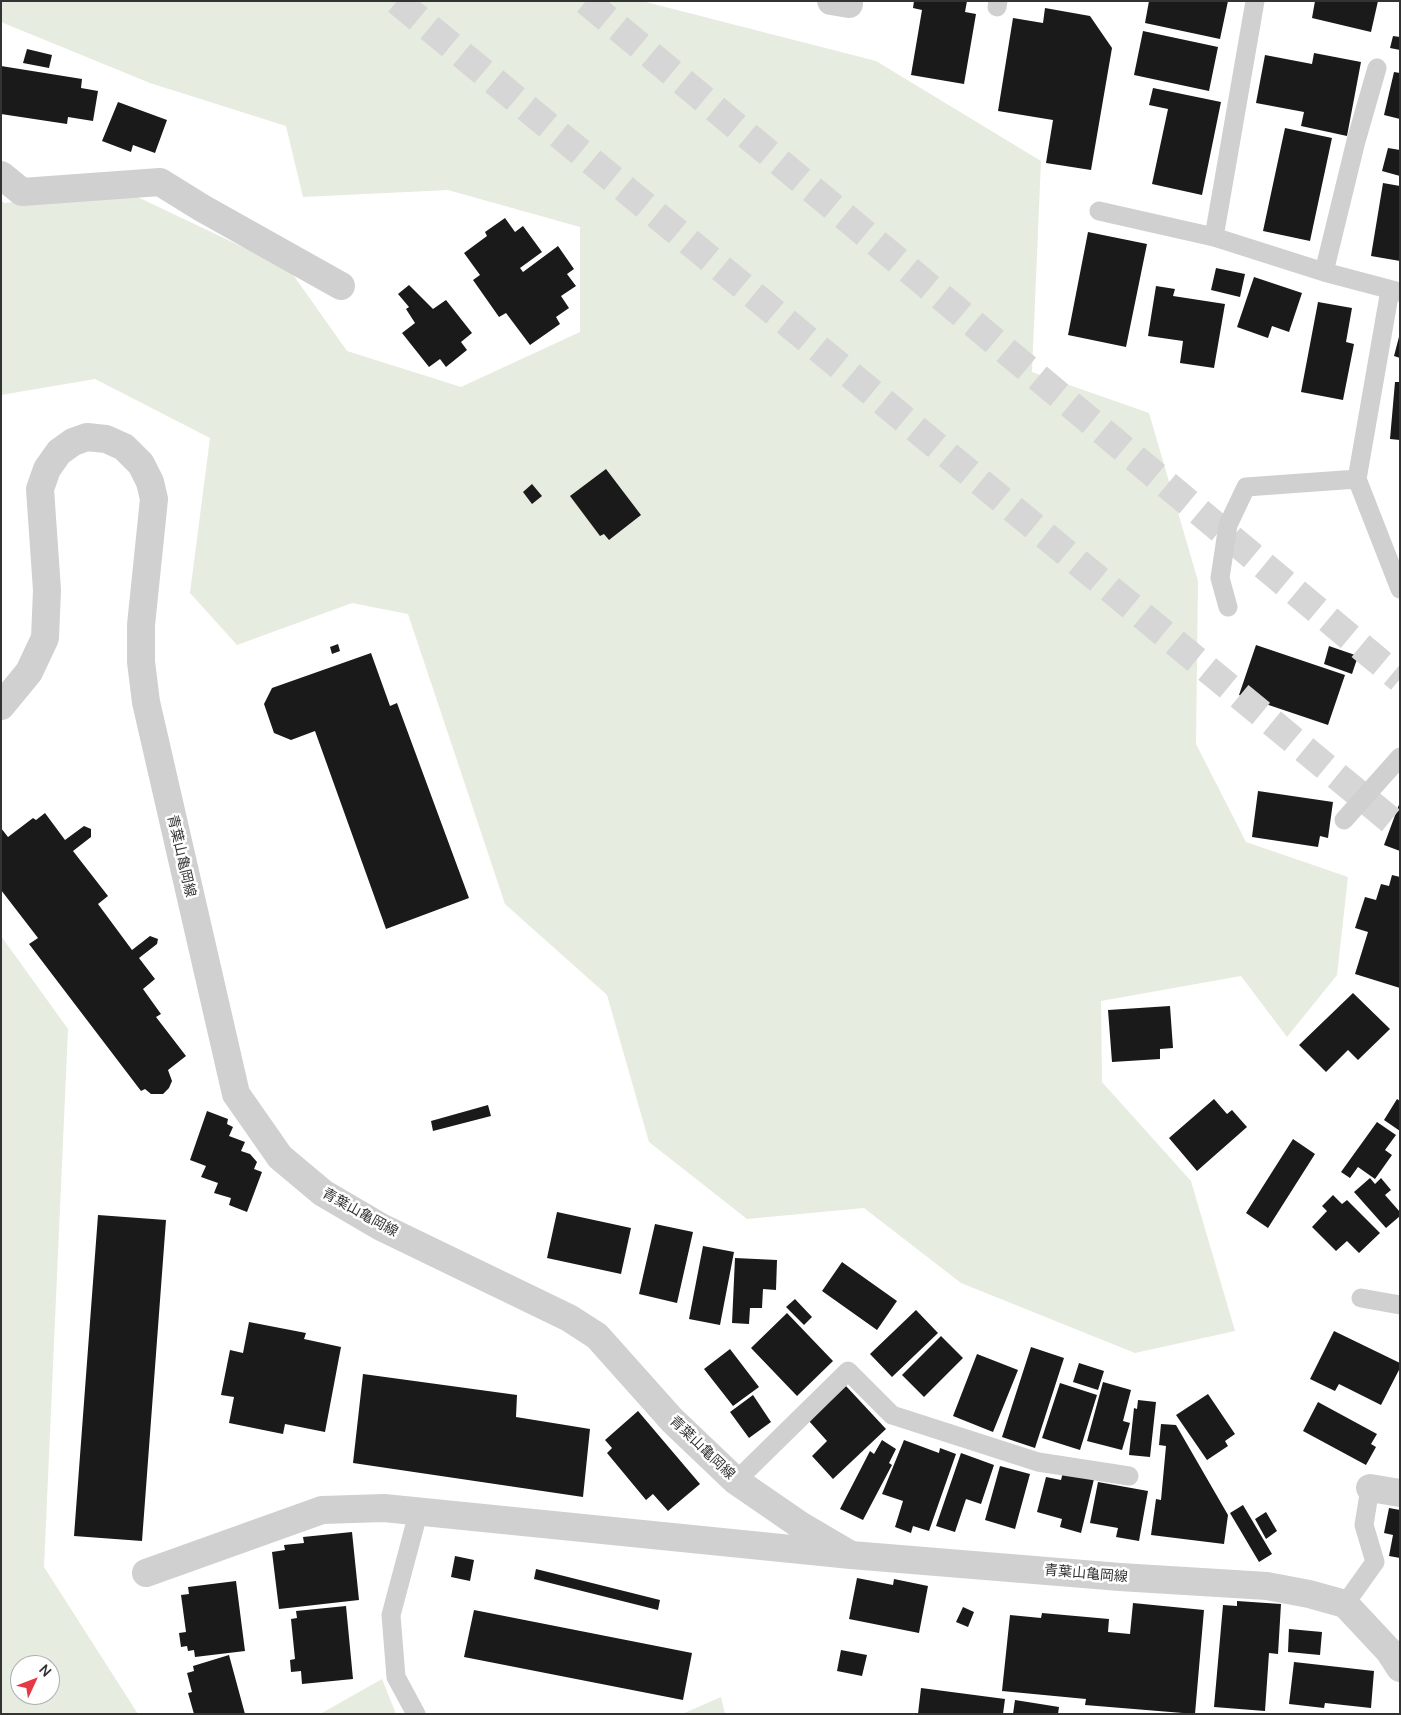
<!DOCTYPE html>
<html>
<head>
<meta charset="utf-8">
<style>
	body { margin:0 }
	#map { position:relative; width:1401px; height:1715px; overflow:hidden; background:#fff; font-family:Manrope,sans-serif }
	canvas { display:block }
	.frame { position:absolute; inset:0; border:2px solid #333; pointer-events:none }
	.north { position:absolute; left:10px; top:1655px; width:50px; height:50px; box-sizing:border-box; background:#fff; border:1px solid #adadad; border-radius:50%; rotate:47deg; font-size:14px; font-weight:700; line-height:20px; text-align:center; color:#333 }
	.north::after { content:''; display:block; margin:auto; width:18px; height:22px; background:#e63946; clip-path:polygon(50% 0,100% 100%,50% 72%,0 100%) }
</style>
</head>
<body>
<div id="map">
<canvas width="1401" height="1715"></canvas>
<div class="frame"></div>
<div class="north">N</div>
</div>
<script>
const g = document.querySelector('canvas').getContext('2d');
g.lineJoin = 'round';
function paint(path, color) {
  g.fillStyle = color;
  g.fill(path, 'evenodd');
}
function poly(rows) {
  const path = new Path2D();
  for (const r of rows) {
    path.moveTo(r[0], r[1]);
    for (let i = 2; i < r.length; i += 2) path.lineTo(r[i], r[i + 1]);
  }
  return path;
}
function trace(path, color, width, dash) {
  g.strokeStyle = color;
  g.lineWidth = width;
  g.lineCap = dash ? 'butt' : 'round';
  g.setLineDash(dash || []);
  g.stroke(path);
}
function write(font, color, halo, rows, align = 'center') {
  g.font = font + ' Manrope,"Noto Sans JP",sans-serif';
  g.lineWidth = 5;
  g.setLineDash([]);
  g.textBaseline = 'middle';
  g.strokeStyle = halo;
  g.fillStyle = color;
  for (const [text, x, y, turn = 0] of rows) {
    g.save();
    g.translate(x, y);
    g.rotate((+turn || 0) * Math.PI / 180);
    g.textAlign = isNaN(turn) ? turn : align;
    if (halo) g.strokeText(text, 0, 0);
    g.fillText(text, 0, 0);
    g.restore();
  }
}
paint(poly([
	[1,1,642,1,876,61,1041,161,1032,372,1149,413,1198,581,1196,744,1246,842,1348,877,1337,975,1287,1037,1241,976,1101,1001,1102,1082,1191,1181,1235,1331,1135,1353,961,1283,864,1208,747,1219,649,1142,607,995,505,904,408,614,352,603,237,645,190,593,210,438,95,379,1,395,1,200,4,203,127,192,289,269,347,351,461,387,580,332,580,227,448,190,303,197,286,126,150,83,1,22],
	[1,936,68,1029,44,1567,138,1714,1,1714],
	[20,1665,50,1665,50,1695,20,1695],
	[382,1679,396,1714,320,1714],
	[721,1697,725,1714,682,1714]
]), '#e6ecdf');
paint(poly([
	[914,1,967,1,965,12,976,14,964,84,911,75,922,10,913,8],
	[1149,1,1228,1,1220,39,1145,23],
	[1315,1,1378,1,1371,32,1312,18],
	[1045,8,1090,16,1112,48,1091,170,1046,163,1053,120,998,111,1013,18,1043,23],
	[1143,31,1218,47,1209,91,1134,75],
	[1393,36,1400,37,1400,50,1390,48],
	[27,49,52,55,49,68,23,63],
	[1314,53,1361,62,1347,136,1301,126,1304,112,1256,103,1265,55,1312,64],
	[1,66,82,79,81,88,98,91,93,121,68,117,67,124,1,114],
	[1394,72,1400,73,1400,119,1384,115],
	[1153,88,1221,102,1202,195,1152,184,1168,109,1149,105],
	[118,102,167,120,155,153,133,145,131,152,102,141],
	[1285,128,1332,138,1310,241,1263,231],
	[1388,148,1400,150,1400,176,1382,171],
	[1383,183,1400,186,1400,261,1371,256],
	[505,218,515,232,523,226,542,252,520,268,523,272,558,246,574,269,567,274,576,286,561,296,569,308,556,317,560,324,530,345,506,313,499,317,473,280,480,275,464,253,487,236,485,232],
	[1088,232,1147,244,1126,347,1068,335],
	[1216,268,1245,274,1240,297,1211,290],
	[1254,277,1302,293,1289,332,1272,326,1268,338,1237,327],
	[409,285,433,309,446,300,472,333,461,342,467,350,446,367,440,359,429,367,402,333,415,323,406,309,409,307,398,294],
	[1156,286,1175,289,1173,296,1225,304,1214,368,1180,363,1183,341,1148,336],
	[1318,302,1352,308,1346,342,1354,344,1343,400,1301,392],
	[1400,333,1400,358,1394,356],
	[1395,382,1400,382,1400,440,1390,439],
	[606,469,641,515,609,540,604,534,600,536,570,496],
	[532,484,542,496,532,504,523,492],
	[338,644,340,651,332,654,330,647],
	[1256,645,1345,675,1328,725,1239,695],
	[1329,646,1358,656,1352,674,1324,664],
	[371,653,390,706,397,703,469,898,386,929,315,731,291,740,274,733,264,704,272,688],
	[1258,791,1333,802,1328,838,1320,836,1318,847,1252,837],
	[1400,802,1400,851,1384,845],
	[45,813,65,840,84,826,91,829,91,837,73,851,108,896,98,904,132,950,150,936,158,939,157,944,139,958,155,979,143,989,161,1014,156,1017,186,1056,168,1070,172,1081,169,1088,163,1094,151,1094,145,1089,141,1091,29,944,38,938,1,890,1,828,8,837,33,818,36,820],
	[1392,875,1400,877,1400,988,1355,974,1368,932,1355,928,1365,897,1376,900,1381,884,1389,886],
	[1353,993,1390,1029,1358,1060,1348,1050,1326,1072,1299,1045],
	[1170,1006,1173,1048,1160,1049,1160,1059,1112,1062,1108,1010],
	[1214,1099,1227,1114,1232,1110,1247,1127,1197,1171,1169,1138],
	[1397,1099,1400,1101,1400,1131,1384,1120],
	[488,1105,491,1116,433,1131,431,1121],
	[207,1111,228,1119,227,1124,233,1127,229,1136,245,1142,241,1151,250,1154,257,1162,254,1169,262,1172,247,1212,229,1205,231,1198,214,1193,218,1183,201,1177,206,1166,190,1160],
	[1377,1122,1396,1135,1385,1150,1392,1155,1375,1179,1358,1167,1350,1178,1341,1172],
	[1293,1139,1315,1154,1268,1228,1246,1213],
	[1370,1178,1375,1184,1381,1178,1391,1190,1385,1195,1400,1212,1400,1216,1386,1228,1354,1192],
	[1333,1195,1342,1204,1347,1200,1380,1233,1359,1253,1347,1241,1336,1251,1312,1227,1327,1211,1322,1206],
	[557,1212,631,1228,621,1274,547,1258],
	[98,1215,166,1220,142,1541,74,1536],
	[655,1224,693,1232,677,1303,639,1294],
	[703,1246,734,1252,720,1325,689,1319],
	[735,1258,777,1260,776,1290,763,1289,762,1308,750,1308,749,1324,732,1323],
	[842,1262,897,1301,877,1330,822,1291],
	[795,1299,812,1317,804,1325,786,1307],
	[916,1310,938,1333,892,1377,870,1354],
	[787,1313,833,1361,797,1396,751,1348],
	[249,1322,306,1333,304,1339,341,1347,325,1432,285,1424,283,1434,229,1423,234,1397,221,1395,230,1350,243,1353],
	[1334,1331,1400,1363,1400,1368,1381,1405,1339,1384,1335,1391,1310,1379],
	[941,1336,963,1358,924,1397,902,1375],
	[1031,1347,1064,1358,1035,1448,1002,1437],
	[730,1349,759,1387,733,1406,704,1369],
	[977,1354,1018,1370,993,1432,953,1416],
	[1079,1363,1104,1371,1098,1390,1073,1382],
	[363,1374,517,1395,516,1417,590,1429,583,1497,353,1463],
	[1103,1382,1131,1390,1123,1421,1130,1423,1122,1450,1087,1441],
	[1060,1383,1097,1395,1080,1450,1042,1438],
	[846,1386,886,1429,833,1479,812,1456,827,1441,809,1421],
	[1208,1394,1235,1434,1225,1441,1228,1446,1207,1460,1176,1415],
	[753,1395,771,1422,749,1438,730,1412],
	[1138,1400,1156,1402,1150,1457,1129,1455,1134,1408,1137,1409],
	[1318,1402,1377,1434,1371,1444,1376,1447,1366,1465,1303,1431],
	[638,1411,700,1484,668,1511,653,1494,646,1500,607,1453,612,1448,605,1440],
	[1161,1424,1176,1425,1228,1515,1224,1544,1151,1535,1156,1499,1161,1500,1166,1446,1159,1445],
	[882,1440,896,1449,889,1463,892,1465,863,1520,840,1509,870,1451,874,1454],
	[904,1440,939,1453,940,1448,956,1454,929,1531,913,1526,911,1533,895,1527,903,1501,882,1494],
	[961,1453,994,1465,981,1504,966,1499,955,1532,936,1526],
	[1000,1466,1030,1474,1015,1529,985,1520],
	[1063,1472,1094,1479,1081,1533,1060,1527,1062,1519,1037,1512,1046,1477,1061,1480],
	[1098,1482,1148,1491,1139,1541,1116,1537,1118,1528,1090,1523],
	[1243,1505,1272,1554,1259,1562,1230,1513],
	[1389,1508,1400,1510,1400,1558,1389,1556,1393,1535,1384,1533],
	[1266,1512,1277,1531,1266,1539,1255,1519],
	[352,1532,359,1600,279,1609,272,1552,285,1550,284,1545,304,1543,303,1537],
	[455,1556,474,1560,470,1581,451,1577],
	[536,1569,660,1600,658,1610,534,1579],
	[857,1578,893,1585,894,1579,928,1586,919,1633,849,1619],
	[236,1581,245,1651,195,1657,194,1650,188,1651,187,1646,181,1647,179,1633,186,1632,181,1595,189,1594,188,1587],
	[1237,1601,1281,1604,1278,1654,1269,1653,1265,1711,1214,1707,1223,1605,1237,1606],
	[1133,1603,1204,1610,1195,1714,1085,1705,1086,1699,1002,1691,1010,1615,1041,1618,1042,1613,1109,1619,1108,1632,1130,1634],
	[346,1606,353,1679,302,1684,301,1671,291,1672,290,1660,295,1659,291,1619,297,1618,296,1611],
	[963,1607,974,1612,968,1627,956,1622],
	[474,1610,692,1653,683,1700,464,1657],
	[1289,1629,1322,1632,1320,1655,1288,1652],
	[841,1650,867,1655,862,1676,837,1671],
	[229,1655,245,1714,194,1714,188,1693,192,1692,187,1673,194,1671,193,1666],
	[1294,1662,1374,1671,1371,1708,1325,1703,1324,1708,1289,1704],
	[921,1688,1005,1699,1003,1714,918,1714],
	[1015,1700,1059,1707,1058,1714,1013,1714]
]), '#1a1a1a');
trace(poly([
	[397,1,1400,828],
	[586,1,1400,679]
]), '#d6d6d6', 28, [28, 14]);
trace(poly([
	[997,7,998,1],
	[1099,211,1214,237,1324,272,1400,292],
	[1214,237,1255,1],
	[1324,272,1356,141,1377,68],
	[1357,479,1400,589],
	[1228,607,1220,578,1228,525,1246,487,1357,479,1390,290],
	[1344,820,1400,757],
	[1361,1298,1400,1305],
	[736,1481,848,1371,892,1415,1038,1462,1129,1476],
	[1345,1604,1375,1562,1364,1525,1370,1488],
	[416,1714,396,1677,391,1615,419,1510]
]), '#d0d0d0', 19);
trace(poly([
	[831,1,849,4,849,1],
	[1,175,22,192,160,182,202,208,341,286],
	[1370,1488,1400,1493],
	[146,1573,322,1510,384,1508,851,1555]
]), '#d0d0d0', 28);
trace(poly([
	[1,706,29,672,45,638,47,590,40,489,47,469,59,452,73,442,87,437,106,439,124,447,141,464,150,482,154,499,141,625,141,662,146,702,236,1094,280,1157,323,1193,381,1227,569,1318,597,1336,672,1420,736,1481,800,1525,851,1555,1120,1577,1267,1586,1309,1594,1345,1604,1389,1651,1400,1668]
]), '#d0d0d0', 28);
write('14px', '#333', '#fff', [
	["青葉山亀岡線",181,856,77],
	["青葉山亀岡線",360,1213,29],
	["青葉山亀岡線",702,1448,44],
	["青葉山亀岡線",1086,1574,5]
]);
</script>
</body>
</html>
